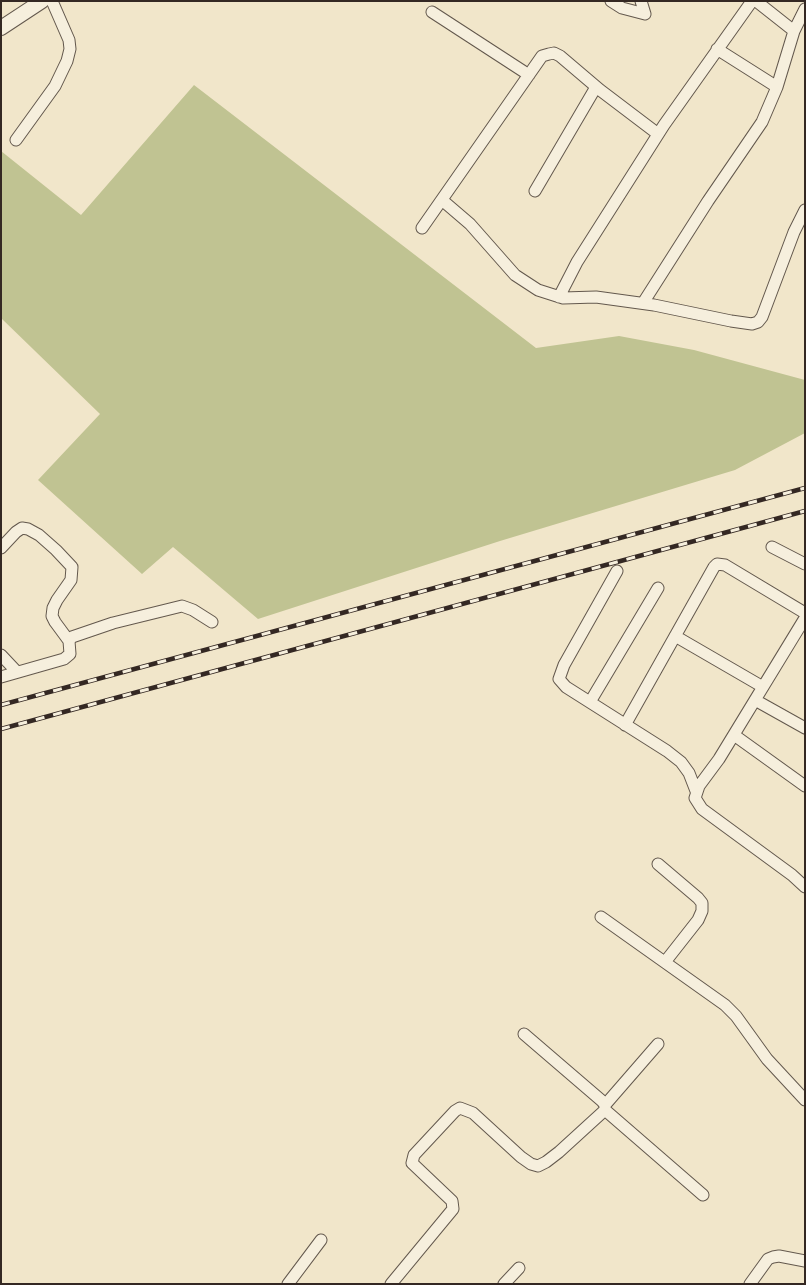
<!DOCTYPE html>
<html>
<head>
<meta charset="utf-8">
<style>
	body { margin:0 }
	#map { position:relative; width:806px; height:1285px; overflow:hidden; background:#f1e6ca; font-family:"EB Garamond",serif }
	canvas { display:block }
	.frame { position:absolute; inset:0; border:2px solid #342823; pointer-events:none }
</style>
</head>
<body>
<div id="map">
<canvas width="806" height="1285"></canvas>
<div class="frame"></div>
</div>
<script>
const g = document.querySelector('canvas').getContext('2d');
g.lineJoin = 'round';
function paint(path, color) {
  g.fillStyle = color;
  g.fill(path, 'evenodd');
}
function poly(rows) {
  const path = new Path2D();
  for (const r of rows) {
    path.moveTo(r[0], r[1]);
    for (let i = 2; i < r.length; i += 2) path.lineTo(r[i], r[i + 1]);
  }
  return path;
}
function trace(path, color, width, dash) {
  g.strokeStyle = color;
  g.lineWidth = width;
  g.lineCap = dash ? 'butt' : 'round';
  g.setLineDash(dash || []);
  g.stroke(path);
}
paint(poly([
	[194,85,536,348,619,336,694,350,805,380,805,433,735,470,500,541,258,619,173,547,142,574,38,480,100,414,1,318,1,151,81,215]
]), '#c0c392');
const minor = poly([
	[611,1,622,8,645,14],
	[641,1,645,14],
	[756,1,794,31],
	[432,12,529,75],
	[717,49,777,87],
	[16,140,55,86,67,61,70,49,69,40,52,1],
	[535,191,596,87],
	[442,200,470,224,515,275,538,290,563,298,596,297,654,305,731,321,752,324,758,322,762,317,794,232,805,210],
	[422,228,542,56,549,54,554,53,560,56,600,90,658,134],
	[559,297,577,262,664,125,752,1],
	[643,303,708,201,762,122,777,87,794,31,805,9],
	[772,547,805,564],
	[1,548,16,532,22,528,28,529,39,535,56,550,72,567,71,580,57,600,53,608,52,616,55,622,69,641],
	[617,571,564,665,559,679,566,687,667,751,681,762,689,773,696,791],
	[805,618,719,759,699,786,695,798,702,809,792,875,805,887],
	[675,636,763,687],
	[1,655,17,672],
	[1,677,64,659,70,654,69,641,72,637,113,623,182,606,193,610,212,622],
	[755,700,805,728],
	[590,702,658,588],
	[625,725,714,567,717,564,725,565,805,613],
	[734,735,805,786],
	[658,864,698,898,702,903,702,911,698,920,665,962],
	[601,917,725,1005,736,1016,767,1059,805,1100],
	[605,1105,658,1044],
	[605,1110,703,1195],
	[288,1284,321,1240],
	[391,1284,453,1209,452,1201,412,1163,414,1155,455,1111,460,1108,473,1113,521,1157,531,1164,538,1166,546,1162,559,1152,605,1110,605,1105,602,1101,524,1034],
	[504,1284,519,1268],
	[750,1284,768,1259,773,1257,779,1256,805,1261]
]);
const tertiary = poly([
	[1,28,42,1]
]);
trace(minor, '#63584d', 13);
trace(tertiary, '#63584d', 16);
trace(minor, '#f6efdd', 11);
trace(tertiary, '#f6efdd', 14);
const rail = poly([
	[1,705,805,488],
	[1,729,805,511]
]);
trace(rail, '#342823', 4.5);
trace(rail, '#f6efdd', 3, [9]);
</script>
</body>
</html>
